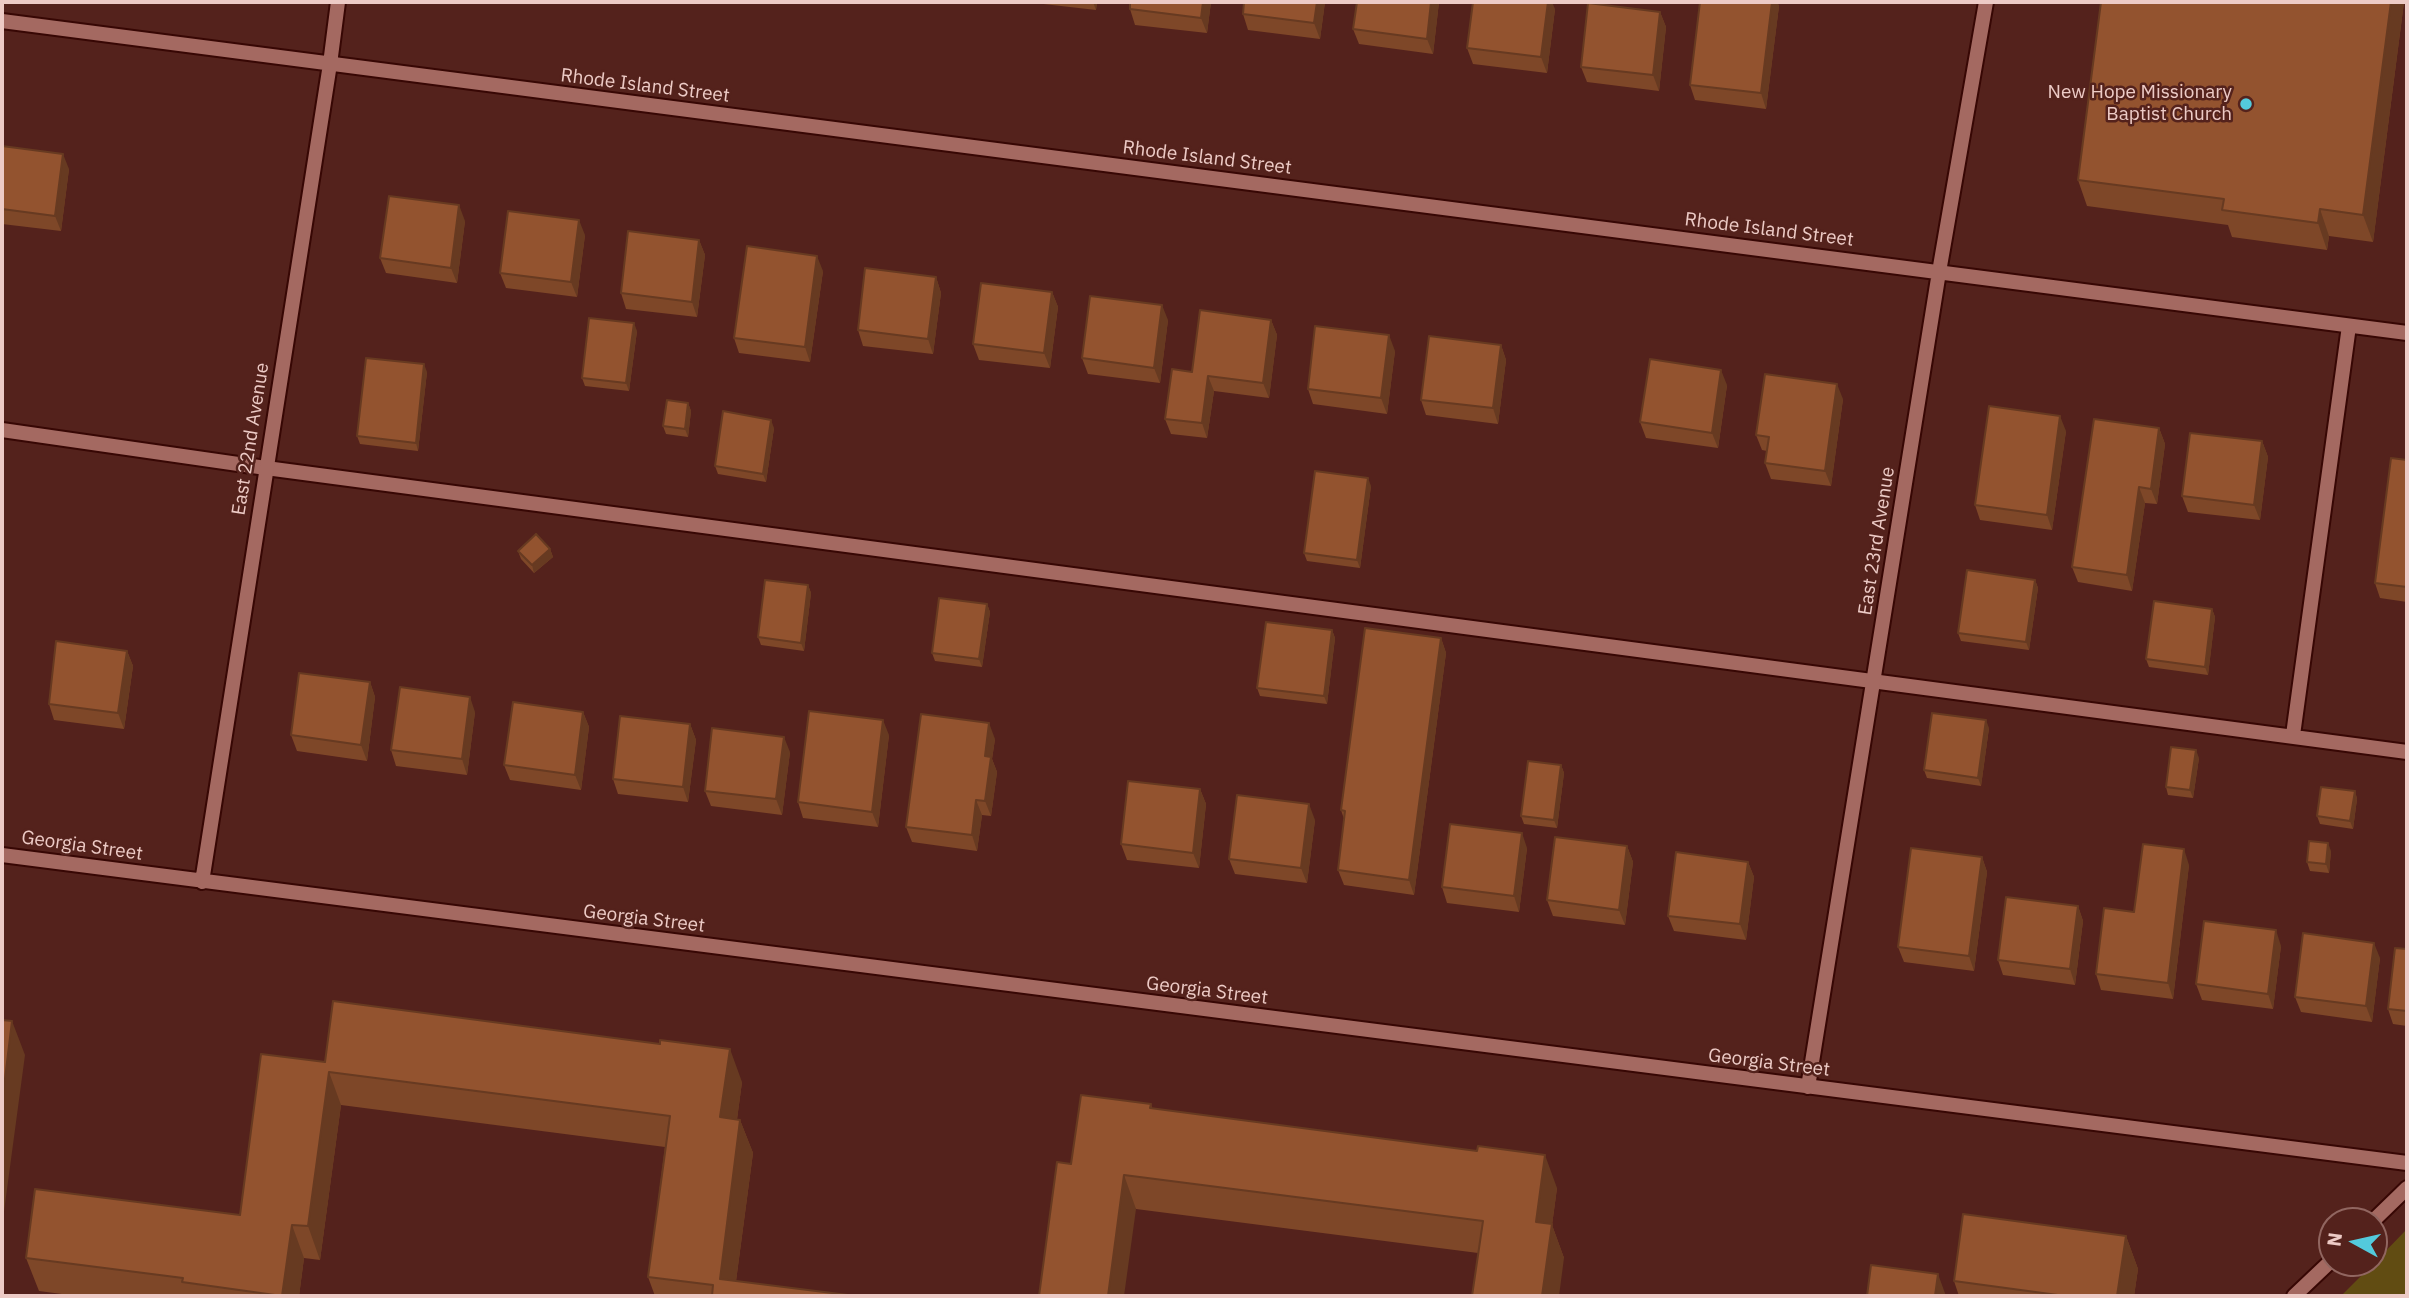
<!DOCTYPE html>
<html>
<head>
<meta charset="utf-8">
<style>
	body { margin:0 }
	#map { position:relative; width:2409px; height:1298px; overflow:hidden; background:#54221c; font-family:"IBM Plex Sans",sans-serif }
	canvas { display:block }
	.frame { position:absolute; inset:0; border:4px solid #edcbc6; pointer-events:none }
	.north { position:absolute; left:2318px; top:1207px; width:70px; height:70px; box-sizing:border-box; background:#54221c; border:2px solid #916660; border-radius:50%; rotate:278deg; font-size:19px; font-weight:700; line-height:28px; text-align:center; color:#edcbc6 }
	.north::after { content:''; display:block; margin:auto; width:24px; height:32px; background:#53cadc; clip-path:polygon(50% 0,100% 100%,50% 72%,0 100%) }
</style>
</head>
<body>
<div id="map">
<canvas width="2409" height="1298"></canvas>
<div class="frame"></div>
<div class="north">N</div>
</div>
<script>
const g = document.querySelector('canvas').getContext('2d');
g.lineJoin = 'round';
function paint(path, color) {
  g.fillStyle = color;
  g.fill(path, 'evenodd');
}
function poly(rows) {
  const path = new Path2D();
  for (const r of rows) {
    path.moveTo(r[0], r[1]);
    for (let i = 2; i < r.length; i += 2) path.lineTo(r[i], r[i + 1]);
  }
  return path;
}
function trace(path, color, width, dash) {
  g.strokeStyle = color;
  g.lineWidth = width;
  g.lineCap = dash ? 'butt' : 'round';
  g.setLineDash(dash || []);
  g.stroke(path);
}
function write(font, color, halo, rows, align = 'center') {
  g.font = font + ' "IBM Plex Sans",sans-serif';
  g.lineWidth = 5;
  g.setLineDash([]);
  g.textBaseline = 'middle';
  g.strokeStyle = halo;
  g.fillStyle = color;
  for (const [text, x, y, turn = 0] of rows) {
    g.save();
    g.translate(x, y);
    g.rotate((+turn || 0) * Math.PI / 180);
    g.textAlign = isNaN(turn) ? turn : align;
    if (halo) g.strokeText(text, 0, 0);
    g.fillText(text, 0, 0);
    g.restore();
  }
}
paint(poly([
	[2407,1229,2407,1296,2341,1296,2374,1263]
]), '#614c12');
const lane = poly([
	[2,430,266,468,2407,752],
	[2293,735,2349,326],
	[2373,1221,2407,1188],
	[2294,1296,2332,1260]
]);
const street = poly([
	[2,21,2407,333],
	[2,855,2407,1163],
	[202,882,330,64,338,2],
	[1808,1087,1939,272,1986,2]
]);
trace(lane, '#370704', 18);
trace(street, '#370704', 18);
trace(lane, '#a46961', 14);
trace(street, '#a46961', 14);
paint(poly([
	[1026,2,1097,2,1096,10],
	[1130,2,1211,2,1207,33,1135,25,1130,9],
	[1325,2,1320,39,1248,30,1243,14],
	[1357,2,1439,2,1433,54,1359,44,1353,29],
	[1700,2,1777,2,1779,6,1766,109,1695,100,1690,85],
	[2404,2,2373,242,2329,236,2327,250,2232,237,2228,225,2087,206,2078,180],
	[1555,9,1547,73,1473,64,1467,48],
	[1660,12,1666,27,1659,91,1587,82,1581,67],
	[2,146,69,169,61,231,2,224],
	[465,221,457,283,386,273,380,258],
	[585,235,577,297,506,288,500,273],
	[699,240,705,255,697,317,626,309,621,293],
	[823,271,810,362,739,353,734,338],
	[936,277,941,293,933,354,863,346,858,330],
	[1052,292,1058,307,1050,368,979,360,973,344],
	[1168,320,1160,383,1088,374,1082,358],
	[1271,320,1277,335,1269,398,1214,391,1207,438,1171,434,1165,419,1192,372],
	[637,331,629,391,585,386,582,378],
	[1501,345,1506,360,1498,424,1426,415,1421,400],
	[1395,351,1387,414,1313,404,1308,389],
	[427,372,418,451,360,444,357,436],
	[1727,385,1718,448,1646,438,1640,422],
	[1843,399,1831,486,1771,479,1765,463,1767,451,1762,450,1756,435],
	[688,403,691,411,688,437,666,434,663,426],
	[774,428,766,482,718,474,715,466],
	[2159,428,2165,444,2157,504,2145,503,2132,591,2078,582,2072,567],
	[2066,431,2052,530,1980,520,1975,505],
	[2262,441,2268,457,2260,520,2188,512,2182,496],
	[2407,460,2407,602,2380,598,2375,583],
	[1371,486,1360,568,1307,561,1304,553],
	[550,549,553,557,534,573,521,559,518,551],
	[2035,580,2038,588,2029,650,1961,641,1958,633],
	[808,585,811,593,804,651,761,645,758,637],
	[987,604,990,612,982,667,935,661,932,653],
	[2212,609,2215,617,2208,675,2149,667,2146,659],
	[1332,630,1335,638,1327,704,1260,696,1257,688],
	[1441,638,1446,653,1414,895,1344,885,1338,870,1344,819,1341,810],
	[127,651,133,666,124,729,54,720,49,704],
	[370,682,375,697,367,761,297,751,291,735],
	[475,712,467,775,396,766,391,750],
	[583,712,589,727,581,790,510,780,504,765],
	[690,724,696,740,688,802,618,794,613,779],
	[1989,728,1981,786,1927,778,1924,770],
	[889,735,878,827,803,818,798,802],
	[995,739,992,759,997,772,991,816,982,815,977,851,912,842,906,827],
	[790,752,782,815,711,806,705,791],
	[2199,758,2193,798,2168,795,2166,787],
	[1561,765,1564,773,1557,828,1524,824,1521,816],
	[1200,789,1206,804,1199,868,1127,860,1121,844],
	[2355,791,2357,799,2353,829,2320,824,2317,816],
	[1315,820,1307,883,1235,874,1229,859],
	[1627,846,1633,862,1625,925,1553,916,1547,900],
	[1527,848,1519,912,1447,903,1442,887],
	[2331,851,2329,873,2310,871,2307,862],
	[1982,857,1987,872,1974,971,1904,962,1898,947],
	[1748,862,1754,877,1746,940,1674,931,1668,916],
	[2189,865,2173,999,2101,990,2096,974,2134,912],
	[2078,906,2083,921,2075,985,2003,975,1998,960],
	[2281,946,2273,1009,2202,1000,2196,984],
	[2407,949,2407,1026,2393,1024,2388,1009],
	[2380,958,2372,1022,2301,1012,2295,997],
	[325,1062,742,1082,737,1119,740,1120,753,1153,736,1281,856,1296,655,1296,648,1277,665,1147,341,1105,320,1260,304,1258,299,1296,77,1296,39,1291,26,1258,240,1215],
	[1151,1104,1152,1108,1557,1188,1552,1225,1564,1258,1478,1253,1136,1209,1071,1164],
	[2126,1236,2138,1269,2134,1296,1959,1296,1954,1281]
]), '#7e4728');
paint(poly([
	[1093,2,1097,2,1096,10],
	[1203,2,1211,2,1207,33,1201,18],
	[1317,2,1325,2,1320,39,1314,23],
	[1431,2,1439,2,1433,54,1427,39],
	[1548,2,1552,2,1555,9,1547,73,1541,57],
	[1772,2,1777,2,1779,6,1766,109,1761,93],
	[2391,2,2404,2,2373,242,2363,215],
	[1660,12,1666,27,1659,91,1653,75],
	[63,154,69,169,61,231,55,216],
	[459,205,465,221,457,283,451,268],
	[2320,209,2329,236,2327,250,2318,223],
	[579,220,585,235,577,297,571,282],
	[699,240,705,255,697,317,692,302],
	[817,256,823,271,810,362,805,347],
	[936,277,941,293,933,354,928,339],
	[1052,292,1058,307,1050,368,1044,353],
	[1162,305,1168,320,1160,383,1154,368],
	[1271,320,1277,335,1269,398,1263,383],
	[634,323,637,331,629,391,626,383],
	[1389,335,1395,351,1387,414,1381,398],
	[1501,345,1506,360,1498,424,1493,408],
	[424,364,427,372,418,451,416,443],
	[1721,370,1727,385,1718,448,1712,433],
	[1208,376,1214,391,1207,438,1202,423],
	[1837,384,1843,399,1831,486,1825,471],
	[688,403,691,411,688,437,685,429],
	[2060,416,2066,431,2052,530,2047,515],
	[771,420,774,428,766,482,763,474],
	[2159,428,2165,444,2157,504,2151,489],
	[2262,441,2268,457,2260,520,2254,505],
	[1368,478,1371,486,1360,568,1357,560],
	[2139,487,2145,503,2132,591,2127,575],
	[550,549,553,557,534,573,532,565],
	[2035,580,2038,588,2029,650,2026,642],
	[808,585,811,593,804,651,801,643],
	[987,604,990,612,982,667,979,659],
	[2212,609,2215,617,2208,675,2205,667],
	[1332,630,1335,638,1327,704,1324,696],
	[1441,638,1446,653,1414,895,1409,880],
	[127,651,133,666,124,729,118,713],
	[370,682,375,697,367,761,361,745],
	[470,697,475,712,467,775,462,759],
	[583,712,589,727,581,790,575,775],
	[883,720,889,735,878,827,872,812],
	[1986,720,1989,728,1981,786,1978,778],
	[989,723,995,739,992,759,997,772,991,816,985,801,985,756],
	[690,724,696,740,688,802,683,787],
	[784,737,790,752,782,815,776,799],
	[2196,750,2199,758,2193,798,2190,790],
	[1561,765,1564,773,1557,828,1554,820],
	[1200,789,1206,804,1199,868,1193,853],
	[2355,791,2357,799,2353,829,2350,821],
	[976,800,982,815,977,851,972,835],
	[1309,804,1315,820,1307,883,1301,868],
	[1522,833,1527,848,1519,912,1514,896],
	[2328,843,2331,851,2329,873,2326,864],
	[1627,846,1633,862,1625,925,1619,910],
	[2184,849,2189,865,2173,999,2168,983],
	[1982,857,1987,872,1974,971,1969,956],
	[1748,862,1754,877,1746,940,1740,924],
	[2078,906,2083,921,2075,985,2070,969],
	[2276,930,2281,946,2273,1009,2268,994],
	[2374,943,2380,958,2372,1022,2366,1006],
	[12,1021,25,1055,3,1219,2,1215,2,1103],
	[730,1049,742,1082,733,1150,720,1117],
	[329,1072,341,1105,320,1260,308,1226],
	[740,1120,753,1153,734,1296,720,1279],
	[1545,1155,1557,1188,1552,1225,1564,1258,1559,1296,1542,1296,1536,1222],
	[1124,1175,1136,1209,1124,1296,1108,1296],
	[292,1225,304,1258,299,1296,282,1296],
	[2126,1236,2138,1269,2134,1296,2117,1296],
	[1938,1274,1946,1296,1935,1296]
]), '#673a21');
const building = poly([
	[1130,2,1203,2,1201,18,1130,9,1130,2],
	[1244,2,1317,2,1314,23,1243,14,1244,2],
	[1357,2,1431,2,1427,39,1353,29,1357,2],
	[1473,2,1548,2,1541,57,1467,48,1473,2],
	[1700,2,1772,2,1761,93,1690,85,1700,2],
	[2101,2,2391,2,2363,215,2320,209,2318,223,2222,210,2224,199,2078,180,2101,2],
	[1588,3,1660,12,1653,75,1581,67,1588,3],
	[2,146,63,154,55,216,2,209,2,146],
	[389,196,459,205,451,268,380,258,389,196],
	[508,211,579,220,571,282,500,273,508,211],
	[628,231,699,240,692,302,621,293,628,231],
	[747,246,817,256,805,347,734,338,747,246],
	[865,268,936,277,928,339,858,330,865,268],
	[981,283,1052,292,1044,353,973,344,981,283],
	[1090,296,1162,305,1154,368,1082,358,1090,296],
	[1200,310,1271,320,1263,383,1208,376,1202,423,1165,419,1172,369,1192,372,1200,310],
	[589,318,634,323,626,383,582,378,589,318],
	[1315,326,1389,335,1381,398,1308,389,1315,326],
	[1429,336,1501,345,1493,408,1421,400,1429,336],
	[366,358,424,364,416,443,357,436,366,358],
	[1650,359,1721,370,1712,433,1640,422,1650,359],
	[1765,374,1837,384,1825,471,1765,463,1769,437,1756,435,1765,374],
	[667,400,688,403,685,429,663,426,667,400],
	[1989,406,2060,416,2047,515,1975,505,1989,406],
	[723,411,771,420,763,474,715,466,723,411],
	[2094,419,2159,428,2151,489,2139,487,2127,575,2072,567,2094,419],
	[2190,433,2262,441,2254,505,2182,496,2190,433],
	[2391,458,2407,460,2407,587,2375,583,2391,458],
	[1315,471,1368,478,1357,560,1304,553,1315,471],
	[536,534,550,549,532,565,518,551,536,534],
	[1967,570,2035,580,2026,642,1958,633,1967,570],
	[765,580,808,585,801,643,758,637,765,580],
	[939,598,987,604,979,659,932,653,939,598],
	[2154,601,2212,609,2205,667,2146,659,2154,601],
	[1266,622,1332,630,1324,696,1257,688,1266,622],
	[1365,628,1441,638,1409,880,1338,870,1345,811,1341,810,1365,628],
	[56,641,127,651,118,713,49,704,56,641],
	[299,673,370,682,361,745,291,735,299,673],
	[400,687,470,697,462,759,391,750,400,687],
	[513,702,583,712,575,775,504,765,513,702],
	[809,711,883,720,872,812,798,802,809,711],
	[1932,713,1986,720,1978,778,1924,770,1932,713],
	[921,714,989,723,985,756,991,757,985,801,976,800,972,835,906,827,921,714],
	[620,716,690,724,683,787,613,779,620,716],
	[712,728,784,737,776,799,705,791,712,728],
	[2171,747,2196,750,2190,790,2166,787,2171,747],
	[1528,761,1561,765,1554,820,1521,816,1528,761],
	[1128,781,1200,789,1193,853,1121,844,1128,781],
	[2321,787,2355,791,2350,821,2317,816,2321,787],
	[1237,795,1309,804,1301,868,1229,859,1237,795],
	[1450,824,1522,833,1514,896,1442,887,1450,824],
	[1555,837,1627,846,1619,910,1547,900,1555,837],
	[2309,841,2328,843,2326,864,2307,862,2309,841],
	[2143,844,2184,849,2168,983,2096,974,2104,908,2134,912,2143,844],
	[1911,848,1982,857,1969,956,1898,947,1911,848],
	[1676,852,1748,862,1740,924,1668,916,1676,852],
	[2006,897,2078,906,2070,969,1998,960,2006,897],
	[2204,921,2276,930,2268,994,2196,984,2204,921],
	[2303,933,2374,943,2366,1006,2295,997,2303,933],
	[2395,948,2407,949,2407,1011,2388,1009,2395,948],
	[333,1001,660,1044,660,1040,730,1049,720,1117,740,1120,720,1279,856,1296,712,1296,713,1285,648,1277,670,1116,329,1072,308,1226,292,1225,282,1296,182,1282,183,1278,26,1258,35,1189,240,1215,261,1054,325,1062,333,1001],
	[2,1020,12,1021,2,1103,2,1020],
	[1081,1095,1151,1104,1150,1108,1477,1151,1478,1146,1545,1155,1536,1222,1552,1224,1542,1296,1472,1296,1483,1221,1124,1175,1108,1296,1039,1296,1057,1162,1071,1164,1081,1095],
	[1963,1214,2126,1236,2117,1296,2065,1296,1954,1281,1963,1214],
	[1871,1265,1938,1274,1935,1296,1867,1296,1871,1265]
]);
paint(building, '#93532f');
trace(building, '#673a21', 2);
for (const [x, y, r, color] of [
	[2246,104,7,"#53cadc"]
]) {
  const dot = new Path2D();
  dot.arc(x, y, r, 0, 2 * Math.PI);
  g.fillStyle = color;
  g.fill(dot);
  trace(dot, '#54221c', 2.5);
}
write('19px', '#edcbc6', '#54221c', [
	["Rhode Island Street",645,86,7],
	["Rhode Island Street",1207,158,7],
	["Rhode Island Street",1769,230,7],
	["East 22nd Avenue",251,439,-81],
	["East 23rd Avenue",1877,541,-81],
	["Georgia Street",82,846,8],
	["Georgia Street",644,919,7],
	["Georgia Street",1207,991,7],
	["Georgia Street",1769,1063,7]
]);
write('19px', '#edcbc6', '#54221c', [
	["New Hope Missionary",2232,93],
	["Baptist Church",2232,115]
], 'right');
</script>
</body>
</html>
